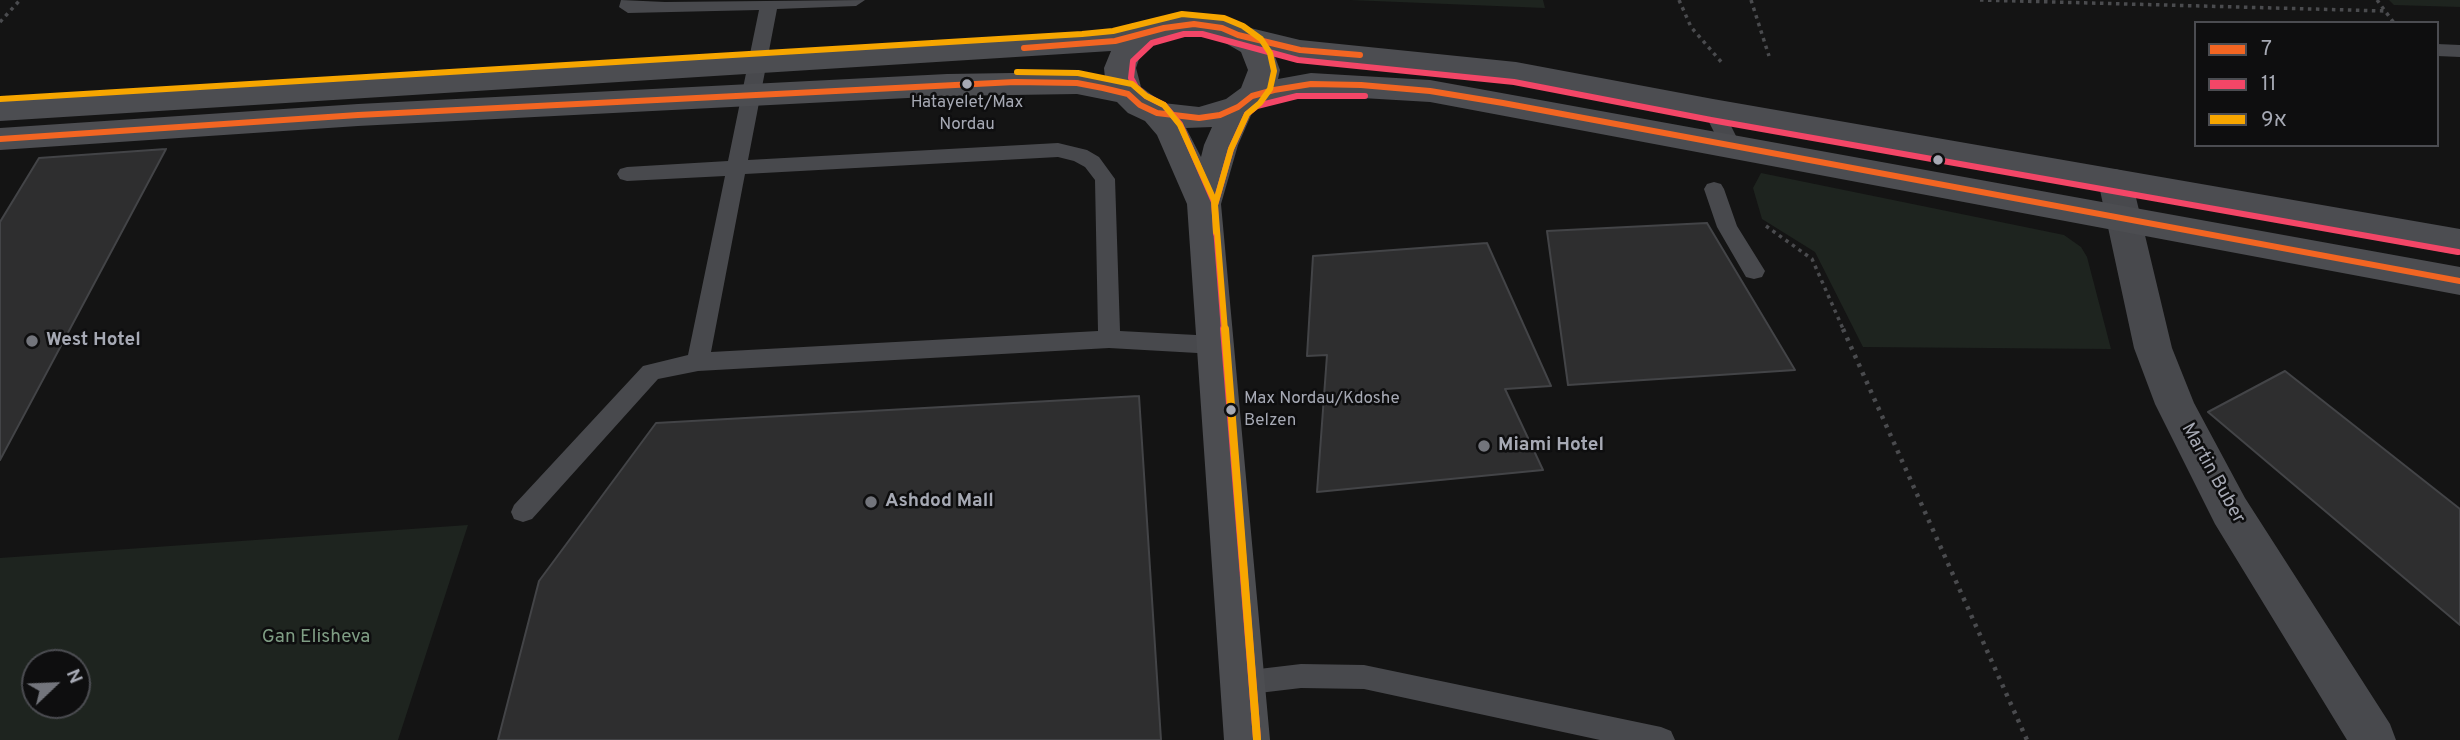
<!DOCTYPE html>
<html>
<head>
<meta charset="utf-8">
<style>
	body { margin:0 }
	#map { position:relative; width:2460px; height:740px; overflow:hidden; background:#141414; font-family:Overpass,Heebo,sans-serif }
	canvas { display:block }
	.legend { position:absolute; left:2194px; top:21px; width:245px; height:126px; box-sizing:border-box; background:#0e0e0f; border:2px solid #4b4c51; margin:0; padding:9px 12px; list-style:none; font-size:21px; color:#a6a9b4 }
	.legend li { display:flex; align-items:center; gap:14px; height:35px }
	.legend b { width:35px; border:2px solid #4b4c51 }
	.north { position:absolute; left:21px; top:649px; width:70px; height:70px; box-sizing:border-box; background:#0e0e0f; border:2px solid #4b4c51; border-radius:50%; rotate:67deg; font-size:19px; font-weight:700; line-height:28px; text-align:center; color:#a6a9b4 }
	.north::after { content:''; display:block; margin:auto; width:24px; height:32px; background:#73757c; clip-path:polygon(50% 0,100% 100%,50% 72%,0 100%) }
</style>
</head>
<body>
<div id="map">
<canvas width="2460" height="740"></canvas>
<ul class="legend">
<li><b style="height:9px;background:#f26522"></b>7</li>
<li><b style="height:9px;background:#f34667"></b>11</li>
<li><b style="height:9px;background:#f7a600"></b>9א</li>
</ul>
<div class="north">N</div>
</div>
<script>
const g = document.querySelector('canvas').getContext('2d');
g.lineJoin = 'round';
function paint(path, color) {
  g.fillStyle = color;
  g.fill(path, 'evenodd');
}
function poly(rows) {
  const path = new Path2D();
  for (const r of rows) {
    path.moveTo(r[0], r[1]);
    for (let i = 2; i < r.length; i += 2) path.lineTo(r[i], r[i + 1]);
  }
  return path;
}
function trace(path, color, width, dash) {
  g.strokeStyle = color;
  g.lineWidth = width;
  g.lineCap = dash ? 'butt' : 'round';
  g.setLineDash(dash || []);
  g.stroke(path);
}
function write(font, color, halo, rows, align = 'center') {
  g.font = font + ' Overpass,sans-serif';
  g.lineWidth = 5;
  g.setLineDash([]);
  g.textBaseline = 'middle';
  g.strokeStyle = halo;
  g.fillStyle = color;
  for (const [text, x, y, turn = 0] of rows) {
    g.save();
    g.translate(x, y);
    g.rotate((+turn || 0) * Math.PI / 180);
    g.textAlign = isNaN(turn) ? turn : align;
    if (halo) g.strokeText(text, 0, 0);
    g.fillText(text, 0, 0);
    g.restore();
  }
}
paint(poly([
	[1350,0,1543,0,1545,8],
	[2389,0,2460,0,2460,7,2394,5],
	[1761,173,2064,235,2081,247,2087,257,2111,349,1863,347,1815,252,1762,219,1753,188],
	[468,525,398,740,0,740,0,558],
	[77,663,77,705,35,705,35,663]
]), '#1e241f');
const building = poly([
	[166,149,0,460,0,222,39,158,166,149],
	[1707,223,1795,370,1568,385,1547,231,1707,223],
	[1487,243,1551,386,1505,389,1543,470,1317,492,1327,355,1307,356,1313,256,1487,243],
	[2285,371,2460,509,2460,625,2208,412,2285,371],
	[1139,396,1161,740,498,740,539,581,656,423,1139,396]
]);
paint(building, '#2e2e2f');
trace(building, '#434447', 2);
trace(poly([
	[1679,0,1691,27,1723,64],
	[1751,0,1769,56],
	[1980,0,2385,11],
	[2377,0,2394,23],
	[0,22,20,0],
	[1766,226,1812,259,1844,331]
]), '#4a4b4e', 3.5, [3.5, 4.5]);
trace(poly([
	[1843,329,2027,740]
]), '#4a4b4e', 4.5, [3.5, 6]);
paint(poly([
	[621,0,665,2,865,0,856,6,777,9,748,160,1058,143,1087,150,1099,157,1115,179,1120,331,1215,336,1223,339,1226,345,1223,351,1215,354,1109,348,698,371,658,379,532,519,523,522,514,519,511,512,514,505,643,366,688,355,725,176,627,181,620,179,617,174,620,169,627,167,728,161,759,10,628,13,619,7,621,0],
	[1058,157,1074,161,1085,167,1095,180,1098,331,711,352,745,174,1058,157],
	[2437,44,2460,45,2460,57,2437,56,2437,44],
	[1713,104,1720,105,1723,110,1741,146,1738,151,1724,151,1721,146,1703,110,1706,105,1713,104],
	[1714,182,1721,184,1724,189,1737,226,1765,271,1762,277,1754,279,1746,277,1717,227,1704,189,1707,184,1714,182],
	[1301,664,1364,665,1661,727,1671,731,1675,740,1600,740,1364,689,1301,688,1242,695,1233,692,1229,683,1233,674,1242,671,1301,664]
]), '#48494d');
paint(poly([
	[2115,169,2127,172,2132,181,2172,348,2194,403,2245,498,2390,724,2396,740,2347,740,2215,524,2155,404,2134,348,2098,181,2103,172,2115,169]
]), '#48494d');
paint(poly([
	[1183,14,1222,18,1242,26,1300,40,1516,62,1713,99,2460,229,2460,255,1713,121,1516,82,1300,60,1274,54,1280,70,1278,79,1311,73,1430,80,2460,267,2460,295,1430,102,1311,95,1263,104,1252,113,1238,145,1221,204,1270,740,1224,740,1187,204,1157,135,1145,121,1128,113,1117,102,1077,94,947,96,358,126,0,150,0,128,358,104,947,74,1077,72,1105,78,1104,68,1111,51,0,121,0,99,967,42,1115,31,1183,14],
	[1184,34,1215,37,1241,52,1248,70,1241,88,1226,99,1199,107,1163,103,1141,87,1136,68,1139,59,1158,41,1184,34],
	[1212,127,1204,145,1201,157,1186,128,1212,127]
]), '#4c4d51');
trace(poly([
	[1024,48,1115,41,1164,28,1194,24,1222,28,1238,35,1300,50,1360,55],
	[0,139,358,115,1015,82,1077,83,1103,88,1128,94,1140,105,1157,113,1199,118,1220,115,1238,107,1252,96,1274,90,1311,84,1361,85,1430,91,1503,103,2460,281]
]), '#f26522', 6);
trace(poly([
	[1216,234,1215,205,1231,149,1247,114,1257,106,1297,96,1365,96],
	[1224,331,1214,202,1180,124,1164,105,1146,96,1136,87,1131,78,1133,61,1152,43,1184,34,1202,34,1298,60,1514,82,1711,120,2458,252]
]), '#f34667', 6);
trace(poly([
	[1224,329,1257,739]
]), '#f34667', 8);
trace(poly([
	[1017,72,1078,73,1132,84,1146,96,1164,105,1180,125,1214,200,1216,232],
	[0,99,1082,34,1113,31,1182,14,1224,18,1243,26,1261,39,1270,53,1274,71,1270,89,1260,103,1247,114,1231,149,1215,205,1225,331]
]), '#f7a600', 6);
trace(poly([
	[1225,329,1257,739]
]), '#f7a600', 8);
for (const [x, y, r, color] of [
	[967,84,6,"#a6a9b4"],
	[1938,160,6,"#a6a9b4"],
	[32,341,7,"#73757c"],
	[1231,410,6,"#a6a9b4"],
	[1484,446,7,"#73757c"],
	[871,502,7,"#73757c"]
]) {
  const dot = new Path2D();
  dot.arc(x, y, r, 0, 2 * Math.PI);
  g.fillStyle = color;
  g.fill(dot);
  trace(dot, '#0e0e0f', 2.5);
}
write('17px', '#a6a9b4', '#0e0e0f', [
	["Hatayelet/Max",967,104],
	["Nordau",967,126],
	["Max Nordau/Kdoshe",1244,400,"left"],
	["Belzen",1244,422,"left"]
]);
write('bold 19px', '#a6a9b4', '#0e0e0f', [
	["West Hotel",46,341],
	["Miami Hotel",1498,446],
	["Ashdod Mall",885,502]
], 'left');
write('19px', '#a6a9b4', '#0e0e0f', [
	["Martin Buber",2212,474,61]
]);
write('19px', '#7f9d84', '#0e0e0f', [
	["Gan Elisheva",316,638]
]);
</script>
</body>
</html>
